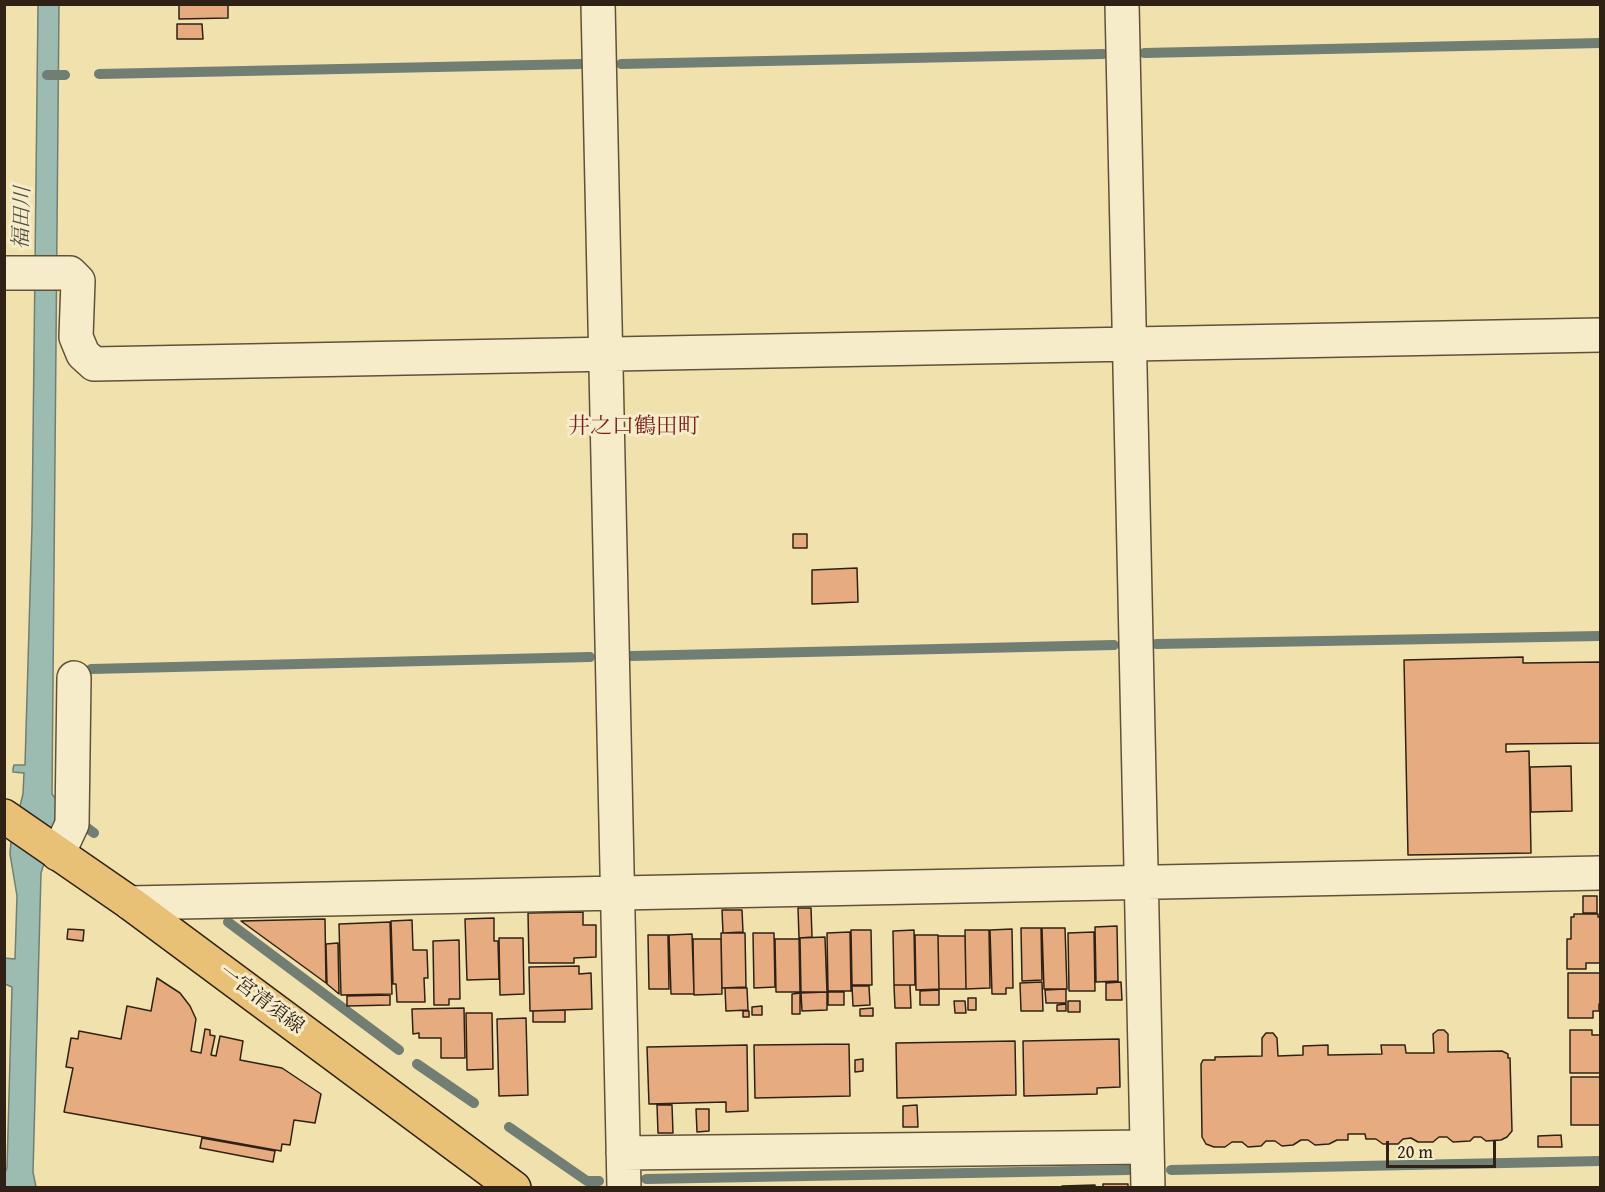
<!DOCTYPE html>
<html>
<head>
<meta charset="utf-8">
<style>
	body { margin:0 }
	#map { position:relative; width:1605px; height:1192px; overflow:hidden; background:#f1e1ad; font-family:"Gentium Book Plus",serif }
	canvas { display:block }
	.frame { position:absolute; inset:0; border:6px solid #2f2214; pointer-events:none }
	.scale { position:absolute; left:1386px; top:1141px; width:110px; height:27px; box-sizing:border-box; border:3px solid #2f2214; border-top:0; padding-left:8px; font-size:18px; line-height:21px; white-space:nowrap; color:#2f2214; -webkit-text-stroke:4px #f6ecca; paint-order:stroke }
</style>
</head>
<body>
<div id="map">
<canvas width="1605" height="1192"></canvas>
<div class="frame"></div>
<div class="scale">20 m</div>
</div>
<script>
const g = document.querySelector('canvas').getContext('2d');
g.lineJoin = 'round';
function paint(path, color) {
  g.fillStyle = color;
  g.fill(path, 'evenodd');
}
function poly(rows) {
  const path = new Path2D();
  for (const r of rows) {
    path.moveTo(r[0], r[1]);
    for (let i = 2; i < r.length; i += 2) path.lineTo(r[i], r[i + 1]);
  }
  return path;
}
function trace(path, color, width, dash) {
  g.strokeStyle = color;
  g.lineWidth = width;
  g.lineCap = dash ? 'butt' : 'round';
  g.setLineDash(dash || []);
  g.stroke(path);
}
function write(font, color, halo, rows, align = 'center') {
  g.font = font + ' "Gentium Book Plus","Noto Serif JP",serif';
  g.lineWidth = 6;
  g.setLineDash([]);
  g.textBaseline = 'middle';
  g.strokeStyle = halo;
  g.fillStyle = color;
  for (const [text, x, y, turn = 0] of rows) {
    g.save();
    g.translate(x, y);
    g.rotate((+turn || 0) * Math.PI / 180);
    g.textAlign = isNaN(turn) ? turn : align;
    if (halo) g.strokeText(text, 0, 0);
    g.fillText(text, 0, 0);
    g.restore();
  }
}
const water = poly([
	[59,4,52,794,62,807,41,873,33,1172,36,1187,5,1187,4,1175,7,1168,12,987,5,984,4,958,15,959,17,896,10,854,11,841,23,794,24,773,13,772,13,769,14,765,25,765,32,526,38,5,59,4]
]);
paint(water, '#9cbcb2');
trace(water, '#707e73', 1.5);
trace(poly([
	[1144,53,1600,43],
	[621,64,1103,54],
	[99,74,581,64],
	[47,75,65,75],
	[1156,644,1600,636],
	[631,656,1114,645],
	[91,669,590,657],
	[86,827,94,833],
	[228,922,399,1050],
	[417,1064,474,1103],
	[509,1127,587,1181,599,1181],
	[1171,1170,1600,1161],
	[646,1179,1128,1170]
]), '#707e73', 10);
const building = poly([
	[179,4,228,4,228,18,179,19,179,4],
	[177,24,202,24,203,39,177,39,177,24],
	[793,534,807,534,807,548,793,548,793,534],
	[857,568,858,602,812,604,812,570,857,568],
	[1523,657,1523,663,1600,662,1600,743,1506,744,1506,752,1529,751,1531,853,1408,855,1404,660,1523,657],
	[1571,766,1572,811,1531,812,1530,767,1571,766],
	[1583,896,1597,896,1597,913,1583,913,1583,896],
	[798,908,811,908,812,937,799,938,798,908],
	[722,910,742,910,743,932,723,933,722,910],
	[583,912,583,925,596,925,596,957,574,958,574,963,529,963,528,913,583,912],
	[1574,914,1598,914,1598,917,1600,917,1600,963,1586,963,1586,969,1567,969,1567,939,1571,939,1571,917,1574,917,1574,914],
	[494,918,494,941,498,941,499,979,467,980,465,919,494,918],
	[325,919,326,983,241,921,325,919],
	[412,920,413,950,427,950,428,978,424,978,425,1002,397,1002,396,984,393,984,391,921,412,920],
	[390,922,392,994,341,995,339,924,390,922],
	[1117,926,1118,981,1096,982,1095,927,1117,926],
	[1021,928,1041,928,1042,980,1022,981,1021,928],
	[1042,928,1065,928,1067,989,1044,989,1042,928],
	[68,929,84,930,83,941,67,939,68,929],
	[1012,929,1013,988,1006,988,1006,994,992,994,990,930,1012,929],
	[851,930,871,930,872,985,852,985,851,930],
	[914,930,915,985,894,985,893,931,914,930],
	[965,930,989,930,990,988,966,989,965,930],
	[850,932,851,991,828,991,827,933,850,932],
	[1094,932,1095,991,1069,991,1068,933,1094,932],
	[721,933,745,933,746,987,722,988,721,933],
	[753,933,774,933,775,987,754,988,753,933],
	[692,934,694,994,671,994,669,935,692,934],
	[648,935,668,935,669,989,649,989,648,935],
	[915,935,938,935,939,989,916,990,915,935],
	[938,936,965,936,966,989,939,989,938,936],
	[825,937,827,992,801,992,800,938,825,937],
	[499,938,523,938,524,994,500,995,499,938],
	[693,939,721,939,722,994,694,995,693,939],
	[775,939,799,939,800,992,776,992,775,939],
	[459,940,460,999,449,999,449,1005,434,1005,433,941,459,940],
	[338,943,339,994,327,984,326,944,338,943],
	[579,966,579,974,591,973,592,1009,530,1011,529,967,579,966],
	[1568,973,1600,973,1600,1004,1599,1004,1599,1011,1593,1011,1593,1018,1568,1018,1568,973],
	[157,978,180,993,190,1006,196,1019,191,1051,201,1053,205,1029,210,1030,210,1035,215,1036,211,1055,216,1056,220,1036,243,1041,240,1060,282,1068,321,1094,315,1123,294,1120,290,1145,282,1144,281,1151,64,1112,73,1068,66,1067,71,1038,78,1039,79,1031,121,1039,127,1006,151,1011,157,978],
	[1042,982,1043,1011,1021,1011,1020,983,1042,982],
	[1121,982,1122,1000,1106,1000,1106,983,1121,982],
	[894,985,910,985,911,1008,895,1008,894,985],
	[852,986,869,986,870,1005,853,1006,852,986],
	[725,988,747,988,748,1010,726,1011,725,988],
	[1066,989,1066,1003,1046,1003,1045,990,1066,989],
	[939,990,939,1005,920,1005,920,991,939,990],
	[827,992,827,1010,802,1011,801,993,827,992],
	[828,992,844,992,844,1005,828,1005,828,992],
	[800,993,800,1014,792,1014,792,994,800,993],
	[390,995,390,1005,347,1006,347,996,390,995],
	[968,998,976,998,976,1010,968,1010,968,998],
	[954,1001,965,1001,966,1013,955,1013,954,1001],
	[1068,1001,1080,1001,1080,1012,1068,1012,1068,1001],
	[1066,1004,1066,1011,1057,1011,1057,1005,1066,1004],
	[762,1006,762,1015,752,1015,752,1007,762,1006],
	[464,1008,465,1058,441,1058,441,1038,419,1038,419,1033,413,1034,412,1009,464,1008],
	[873,1008,873,1016,860,1016,860,1009,873,1008],
	[565,1010,565,1022,533,1022,533,1011,565,1010],
	[743,1011,749,1011,749,1017,743,1017,743,1011],
	[466,1013,492,1013,493,1069,467,1070,466,1013],
	[526,1018,528,1095,499,1096,497,1019,526,1018],
	[1438,1030,1444,1030,1448,1034,1448,1052,1502,1051,1508,1054,1508,1058,1510,1058,1512,1131,1507,1137,1501,1140,1486,1141,1481,1137,1474,1137,1470,1141,1453,1142,1447,1137,1439,1137,1433,1142,1418,1142,1411,1138,1403,1139,1398,1144,1383,1144,1376,1139,1366,1139,1365,1134,1348,1134,1348,1140,1337,1140,1329,1144,1315,1145,1308,1140,1301,1140,1293,1145,1282,1146,1275,1141,1266,1141,1261,1146,1248,1147,1242,1142,1232,1142,1225,1147,1214,1147,1206,1144,1202,1137,1201,1064,1203,1060,1215,1060,1215,1057,1262,1056,1262,1038,1266,1033,1273,1033,1277,1038,1278,1056,1303,1055,1303,1046,1328,1045,1328,1055,1382,1054,1381,1045,1405,1045,1406,1053,1434,1053,1433,1034,1438,1030],
	[1570,1030,1592,1030,1592,1035,1600,1035,1600,1073,1570,1073,1570,1030],
	[1119,1039,1120,1087,1097,1088,1097,1094,1024,1096,1023,1041,1119,1039],
	[1015,1041,1016,1095,897,1098,896,1043,1015,1041],
	[849,1044,850,1096,755,1098,754,1045,849,1044],
	[747,1045,748,1111,726,1112,726,1102,649,1104,647,1047,747,1045],
	[863,1059,863,1071,855,1072,855,1060,863,1059],
	[1571,1077,1600,1077,1600,1125,1571,1125,1571,1077],
	[657,1105,672,1105,673,1133,658,1133,657,1105],
	[917,1105,918,1127,903,1127,903,1106,917,1105],
	[696,1109,709,1109,709,1131,697,1132,696,1109],
	[1561,1135,1562,1147,1538,1147,1538,1136,1561,1135],
	[202,1138,275,1151,273,1162,200,1148,202,1138],
	[1103,1184,1128,1184,1128,1188,1103,1188,1103,1184],
	[1095,1185,1095,1188,1062,1188,1062,1186,1095,1185]
]);
paint(building, '#e6ac7f');
trace(building, '#2f2214', 1.5);
const minor = poly([
	[598,4,624,1188],
	[1122,4,1148,1188],
	[4,273,70,273,78,281,76,337,83,354,94,364,1600,335],
	[58,854,72,824,74,678],
	[130,903,1600,873],
	[623,1153,1147,1147]
]);
const major = poly([
	[4,816,130,903,514,1188]
]);
trace(minor, '#60523a', 36);
trace(major, '#2f2214', 36);
trace(minor, '#f6ecca', 33);
trace(major, '#e8c076', 33);
write('20px', '#2f2214', '#f6ecca', [
	["一宮清須線",261,1000,37]
]);
write('italic 21px', '#505043', '#f6ecca', [
	["福田川",23,218,-88]
]);
write('22px', '#7a1f14', '#f6ecca', [
	["井之口鶴田町",634,427]
]);
</script>
</body>
</html>
